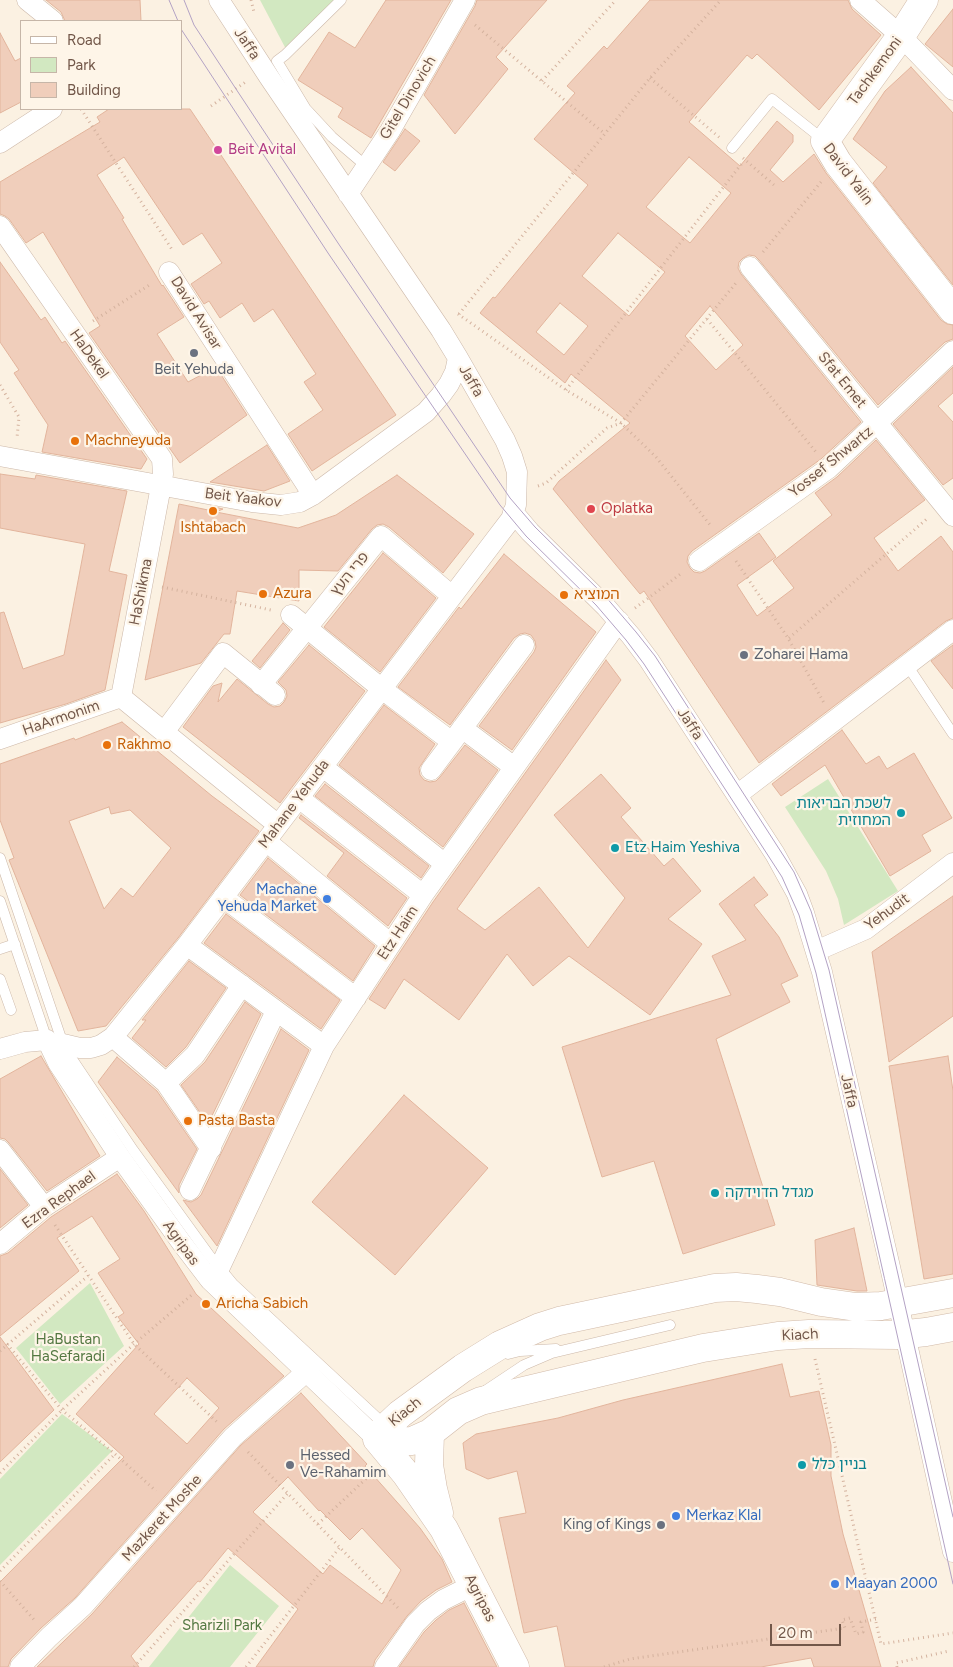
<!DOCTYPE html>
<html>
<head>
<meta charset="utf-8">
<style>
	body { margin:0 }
	#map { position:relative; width:953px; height:1667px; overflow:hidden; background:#fbf1e2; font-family:Figtree,sans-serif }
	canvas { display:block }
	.legend { position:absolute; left:20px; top:20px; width:162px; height:90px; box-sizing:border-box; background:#fef5e8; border:1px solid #c6b6a8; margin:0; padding:6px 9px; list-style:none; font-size:15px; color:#725749 }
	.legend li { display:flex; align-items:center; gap:10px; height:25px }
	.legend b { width:25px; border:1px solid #c6b6a8 }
	.scale { position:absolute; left:770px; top:1624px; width:71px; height:22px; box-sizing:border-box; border:2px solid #725749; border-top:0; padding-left:6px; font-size:15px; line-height:18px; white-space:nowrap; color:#725749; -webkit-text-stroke:4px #fef5e8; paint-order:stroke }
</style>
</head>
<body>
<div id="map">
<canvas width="953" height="1667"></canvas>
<ul class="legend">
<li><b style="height:6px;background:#fff"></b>Road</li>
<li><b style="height:14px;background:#d2e8c1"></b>Park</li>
<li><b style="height:14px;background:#f0cebb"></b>Building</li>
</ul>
<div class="scale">20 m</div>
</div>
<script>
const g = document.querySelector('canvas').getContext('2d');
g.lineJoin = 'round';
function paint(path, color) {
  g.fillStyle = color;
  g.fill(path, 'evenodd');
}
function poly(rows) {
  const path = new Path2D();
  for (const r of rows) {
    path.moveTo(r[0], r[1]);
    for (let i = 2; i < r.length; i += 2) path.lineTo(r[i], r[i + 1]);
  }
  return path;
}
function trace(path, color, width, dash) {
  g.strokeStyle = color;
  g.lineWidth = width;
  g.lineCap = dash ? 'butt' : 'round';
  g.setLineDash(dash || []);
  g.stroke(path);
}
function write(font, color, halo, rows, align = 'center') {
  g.font = font + ' Figtree,"Noto Sans Hebrew",sans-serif';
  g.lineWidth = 4.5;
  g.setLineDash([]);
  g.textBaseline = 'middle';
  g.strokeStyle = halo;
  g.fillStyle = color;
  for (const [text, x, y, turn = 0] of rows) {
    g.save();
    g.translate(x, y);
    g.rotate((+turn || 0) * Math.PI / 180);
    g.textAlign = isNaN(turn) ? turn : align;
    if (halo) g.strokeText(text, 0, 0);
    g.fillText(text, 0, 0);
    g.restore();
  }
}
paint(poly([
	[260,0,339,0,287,51],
	[828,779,898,891,844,925,838,899,826,871,785,807],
	[90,1283,124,1346,60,1404,16,1348],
	[62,1414,112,1451,0,1565,0,1479],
	[230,1565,279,1606,230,1667,149,1667]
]), '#d2e8c1');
const building = poly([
	[46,0,140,0,141,21,65,21,61,12,46,0],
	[386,0,451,0,371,138,338,117,343,108,298,80,329,32,355,48,386,0],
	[477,0,547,0,496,57,508,69,455,134,424,95,475,6,477,0],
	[650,0,848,0,852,9,881,35,819,110,757,54,752,59,747,55,689,122,740,166,777,121,793,135,793,142,770,170,783,182,814,154,826,173,941,320,947,324,953,325,953,339,945,342,878,405,759,260,755,256,749,255,743,258,739,262,738,268,741,274,861,422,821,459,692,551,688,556,687,562,690,568,694,572,700,573,705,571,759,533,776,557,737,585,757,616,794,588,773,561,832,515,815,493,837,477,876,440,925,500,874,538,898,571,941,536,953,552,953,618,946,621,759,763,644,591,640,594,553,489,559,481,630,423,571,374,565,383,480,313,493,297,495,298,588,185,534,139,575,93,567,86,604,46,607,49,650,0],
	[689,157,731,193,690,243,646,207,689,157],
	[618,233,665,272,629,316,582,276,618,233],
	[560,303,588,326,564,355,536,332,560,303],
	[710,306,743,345,716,370,685,336,710,306],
	[953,9,953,67,925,44,953,9],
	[0,33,15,61,21,58,21,102,0,113,0,33],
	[911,67,953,113,953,285,873,183,887,167,853,139,885,91,911,67],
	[109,109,190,109,396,415,312,471,288,434,323,410,304,382,316,374,273,309,254,322,242,303,220,318,209,301,204,304,191,284,222,263,202,233,183,245,124,157,97,175,124,218,122,219,162,286,163,285,184,317,157,334,188,382,216,367,247,415,180,463,89,333,100,326,43,232,26,243,9,219,5,216,0,214,0,182,100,122,97,117,109,109],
	[405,129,420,141,395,171,383,162,405,129],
	[0,262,41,320,45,317,62,343,65,341,147,459,141,469,42,452,48,425,14,373,19,370,0,342,0,262],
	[953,367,953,393,938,406,953,422,953,478,943,485,893,424,953,367],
	[267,445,290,481,264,491,210,482,267,445],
	[0,474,35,479,36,475,127,491,109,571,127,575,105,690,66,704,0,723,0,613,4,612,23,669,64,655,85,544,0,528,0,474],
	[397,475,474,534,443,573,389,527,383,524,377,525,372,529,338,571,299,570,299,601,237,591,230,634,224,634,201,663,145,680,179,504,213,511,210,506,223,509,216,512,298,528,336,515,397,475],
	[383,553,436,598,380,672,324,627,383,553],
	[504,554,596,632,512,750,479,726,534,652,536,647,535,641,531,635,525,633,520,634,514,638,450,725,398,687,459,607,461,609,504,554],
	[283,623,290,630,260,668,252,661,283,623],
	[309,645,365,691,280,803,183,727,213,686,222,683,218,702,237,679,268,704,274,707,280,706,284,702,287,696,286,690,278,682,309,645],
	[953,645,953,689,931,661,953,645],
	[606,660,621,680,457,909,485,930,539,887,588,948,625,898,554,815,601,774,631,808,621,817,664,866,673,858,701,891,668,919,702,944,650,1015,569,956,533,986,507,954,459,1020,404,979,385,1009,369,999,433,902,606,660],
	[384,705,435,744,419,768,420,775,424,780,430,782,436,781,440,777,465,745,498,770,443,847,339,765,384,705],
	[122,722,212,796,259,831,178,938,106,1026,78,1031,9,860,14,858,0,820,0,764,74,738,75,740,122,722],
	[109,807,111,814,130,810,171,848,133,897,121,888,104,909,69,821,109,807],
	[842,730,866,764,879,756,887,769,914,753,952,818,922,835,931,851,890,876,825,765,781,796,772,784,842,730],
	[325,784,429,866,421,878,315,796,325,784],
	[301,815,407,898,388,926,327,876,344,853,299,818,301,815],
	[268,858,375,946,353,981,240,895,268,858],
	[754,877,768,895,754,905,779,937,798,976,781,984,790,1002,716,1039,775,1225,683,1254,654,1161,602,1177,562,1047,731,995,712,956,746,940,719,904,754,877],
	[953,896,953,1016,889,1062,872,952,953,896],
	[226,914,340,1000,321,1029,204,943,226,914],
	[189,961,226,988,186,1047,166,1067,132,1038,146,1020,142,1020,189,961],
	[245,1002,261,1014,208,1124,181,1085,205,1062,245,1002],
	[281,1029,309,1050,217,1246,183,1200,191,1202,197,1199,201,1195,281,1029],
	[41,1056,100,1156,47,1191,9,1143,5,1139,0,1138,0,1079,41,1056],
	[948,1056,953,1091,953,1274,924,1279,889,1066,948,1056],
	[117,1057,157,1091,197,1149,179,1185,179,1193,98,1082,117,1057],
	[404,1095,488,1168,395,1275,312,1202,404,1095],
	[0,1169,28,1205,0,1228,0,1169],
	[117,1174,144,1211,196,1294,284,1376,224,1429,75,1598,41,1628,11,1659,8,1667,0,1667,0,1582,124,1457,76,1414,139,1344,118,1317,124,1313,98,1273,120,1259,92,1216,57,1238,79,1271,0,1336,0,1256,8,1253,51,1217,117,1174],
	[187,1378,219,1408,187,1444,154,1414,187,1378],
	[854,1228,867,1291,857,1291,817,1285,815,1240,854,1228],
	[0,1337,54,1410,0,1462,0,1337],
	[782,1364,790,1397,819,1391,831,1445,831,1476,843,1534,881,1667,814,1667,811,1658,761,1667,565,1667,557,1626,524,1633,499,1518,526,1513,517,1471,488,1479,466,1469,463,1443,476,1434,558,1418,623,1400,782,1364],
	[301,1393,367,1464,365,1466,420,1528,442,1559,452,1582,436,1590,421,1601,407,1616,375,1660,373,1667,256,1667,298,1609,228,1548,200,1582,198,1581,131,1656,139,1667,37,1667,92,1614,241,1445,301,1393],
	[288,1477,319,1511,320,1510,350,1540,362,1528,401,1570,382,1604,330,1565,323,1574,253,1512,288,1477],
	[464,1603,497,1667,399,1667,424,1632,436,1620,449,1610,464,1603]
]);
paint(building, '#f0cebb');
trace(building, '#e2b49c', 1);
const lane = poly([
	[341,0,285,55,277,61,306,109,332,137,366,166],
	[732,148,772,99,825,141],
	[907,665,953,734],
	[0,858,63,1044,70,1056,133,1150,209,1255,233,1284,386,1426],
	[0,901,47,1040,50,1041],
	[0,949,15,944],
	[0,979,11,1010],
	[508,1354,520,1351,556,1349],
	[485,1391,524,1365,552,1353,670,1325]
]);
const street = poly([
	[27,0,53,21],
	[860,0,901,36,953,90],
	[0,143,52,109],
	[348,194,390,131,465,0],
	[0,226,162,459,163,474,161,486,121,697],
	[750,267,953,516],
	[169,272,313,495],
	[0,456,252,502,281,505,300,502,313,495,426,412,441,395,449,384,455,372,458,358],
	[513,512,530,532,606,607,631,636,649,660,775,854,797,894,804,913,822,972,893,1280,953,1552],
	[699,561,829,468,953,351],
	[291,615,382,689,452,742,524,645],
	[261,685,381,536,452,596],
	[121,697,278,825],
	[462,728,514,767],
	[164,732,223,653,275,695],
	[0,739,121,697],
	[323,767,445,864],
	[431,770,452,742],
	[737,795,953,630],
	[299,798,423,895],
	[266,841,391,944],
	[223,897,356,998],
	[187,945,324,1046],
	[816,951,866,929,953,863],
	[113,1037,166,1083,211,1149],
	[63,1044,80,1048,91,1048,101,1045,113,1037,187,945,501,532,511,519,516,505,517,472,512,456,505,440,458,358,441,330,269,77,219,0],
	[0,1049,25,1042,47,1040,58,1063,120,1157,181,1242,210,1280,377,1439],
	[166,1083,195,1055,242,985],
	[0,1150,44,1207],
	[190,1190,276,1011],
	[0,1244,44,1207,120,1157],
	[219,1269,324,1046,423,895,619,621],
	[20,1667,49,1637,83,1606,233,1437,306,1372],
	[385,1667,415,1624,428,1611,443,1600,473,1585]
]);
const secondary = poly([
	[924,0,901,36,825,141,838,163,953,310],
	[430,1433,429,1465,433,1489,439,1513],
	[377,1439,384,1429,400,1414,463,1368,500,1345,540,1327,559,1321,715,1288,736,1287,757,1289,780,1292,821,1302,856,1307,881,1306,953,1293],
	[377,1439,392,1442,412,1441,430,1433,458,1411,481,1401,703,1348,778,1336,809,1334,898,1335,926,1332,953,1327],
	[377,1439,406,1474,444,1529,515,1667]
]);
trace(lane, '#ccb8a9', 11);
trace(street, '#ccb8a9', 21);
trace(secondary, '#d1baa9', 29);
trace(poly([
	[251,0,254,12],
	[475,25,605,134],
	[650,78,720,138],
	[542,81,616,0],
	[211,106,247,81],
	[81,109,173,251],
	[743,158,774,185],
	[763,252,821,182],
	[458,314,566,390,621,423,656,457,711,526],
	[459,314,650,78,721,0],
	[707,319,816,452],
	[93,321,151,284],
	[0,385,19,417,17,438],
	[566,390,743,162],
	[538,486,546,483,607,428,621,423,736,283],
	[736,561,788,638,824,703],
	[162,587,271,610],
	[635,608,682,573],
	[789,638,928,518],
	[55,1225,134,1344,217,1422],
	[7,1344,62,1410,115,1454,156,1491],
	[0,1351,88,1276],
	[815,1359,881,1644,953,1633],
	[248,1452,400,1610],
	[0,1473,62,1410,134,1344,194,1293],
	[318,1524,372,1473],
	[0,1571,115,1454],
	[0,1581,36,1622],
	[134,1667,288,1493],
	[246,1667,340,1547],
	[604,1667,630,1659,845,1628,842,1620,850,1618,856,1634,863,1632,861,1622,876,1619],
	[897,1667,896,1663,949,1651]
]), '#d4b29e', 3, [1, 4]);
trace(lane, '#fff', 10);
trace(street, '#fff', 20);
trace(secondary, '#fff', 28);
trace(poly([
	[169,0,178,21],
	[184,0,194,25,236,89,338,243,510,498,535,527,605,596,636,632,655,656,794,872,811,911,829,970,953,1517],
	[181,29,328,253,500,505,526,536,596,605,626,640,644,664,782,877,799,915,816,973,953,1584]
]), '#b3a2c4', 1);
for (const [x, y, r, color] of [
	[218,150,5,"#d1479c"],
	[194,353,5,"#6b7280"],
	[75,441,5,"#e8710a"],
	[591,509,5,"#e0444e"],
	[213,511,5,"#e8710a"],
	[263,594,5,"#e8710a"],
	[564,595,5,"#e8710a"],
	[744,655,5,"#6b7280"],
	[107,745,5,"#e8710a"],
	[901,813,5,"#0f9aa8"],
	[615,848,5,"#0f9aa8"],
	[327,899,5,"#3f7fe0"],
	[188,1121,5,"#e8710a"],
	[715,1193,5,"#0f9aa8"],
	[206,1304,5,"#e8710a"],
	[290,1465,5,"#6b7280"],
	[802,1465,5,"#0f9aa8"],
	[676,1516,5,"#3f7fe0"],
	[661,1525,5,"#6b7280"],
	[835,1584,5,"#3f7fe0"]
]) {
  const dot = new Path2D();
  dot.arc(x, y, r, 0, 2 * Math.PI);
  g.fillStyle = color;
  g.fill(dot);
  trace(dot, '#fef5e8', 2);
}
write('15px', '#725749', '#fef5e8', [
	["Jaffa",247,44,56],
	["Tachkemoni",875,71,-54],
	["Gitel Dinovich",408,98,-59],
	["David Yalin",848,174,53],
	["David Avisar",196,313,58],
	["HaDekel",89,354,55],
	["Sfat Emet",842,380,51],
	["Jaffa",471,381,60],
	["Yossef Shwartz",831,462,-39],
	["Beit Yaakov",243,498,7],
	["פרי העץ",350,574,-51],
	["HaShikma",141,592,-79],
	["HaArmonim",61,718,-19],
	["Jaffa",690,724,57],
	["Mahane Yehuda",294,804,-53],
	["Yehudit",887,912,-36],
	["Etz Haim",398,933,-57],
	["Jaffa",849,1091,77],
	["Ezra Rephael",59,1200,-36],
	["Agripas",181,1243,54],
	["Kiach",800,1335,-3],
	["Kiach",405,1412,-39],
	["Mazkeret Moshe",162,1518,-48],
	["Agripas",480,1598,63]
]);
write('15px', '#b23c85', '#fef5e8', [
	["Beit Avital",228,150]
], 'left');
write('15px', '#5b616d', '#fef5e8', [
	["Beit Yehuda",194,370,"center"],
	["Zoharei Hama",754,655],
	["Hessed",300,1456],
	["Ve-Rahamim",300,1473],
	["King of Kings",651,1525,"right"]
], 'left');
write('15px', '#c56008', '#fef5e8', [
	["Machneyuda",85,441],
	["Ishtabach",213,528,"center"],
	["Azura",273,594],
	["המוציא",574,595],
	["Rakhmo",117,745],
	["Pasta Basta",198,1121],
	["Aricha Sabich",216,1304]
], 'left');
write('15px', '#be3a42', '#fef5e8', [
	["Oplatka",601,509]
], 'left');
write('15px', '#0d838f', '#fef5e8', [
	["לשכת הבריאות",891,804,"right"],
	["המחוזית",891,821,"right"],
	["Etz Haim Yeshiva",625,848],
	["מגדל הדוידקה",725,1193],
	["בניין כלל",812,1465]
], 'left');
write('15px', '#366cbe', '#fef5e8', [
	["Machane",317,890,"right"],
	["Yehuda Market",317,907,"right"],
	["Merkaz Klal",686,1516],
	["Maayan 2000",845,1584]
], 'left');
write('15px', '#547842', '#fef5e8', [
	["HaBustan",68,1340],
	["HaSefaradi",68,1357],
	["Sharizli Park",222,1626]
]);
</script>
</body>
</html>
